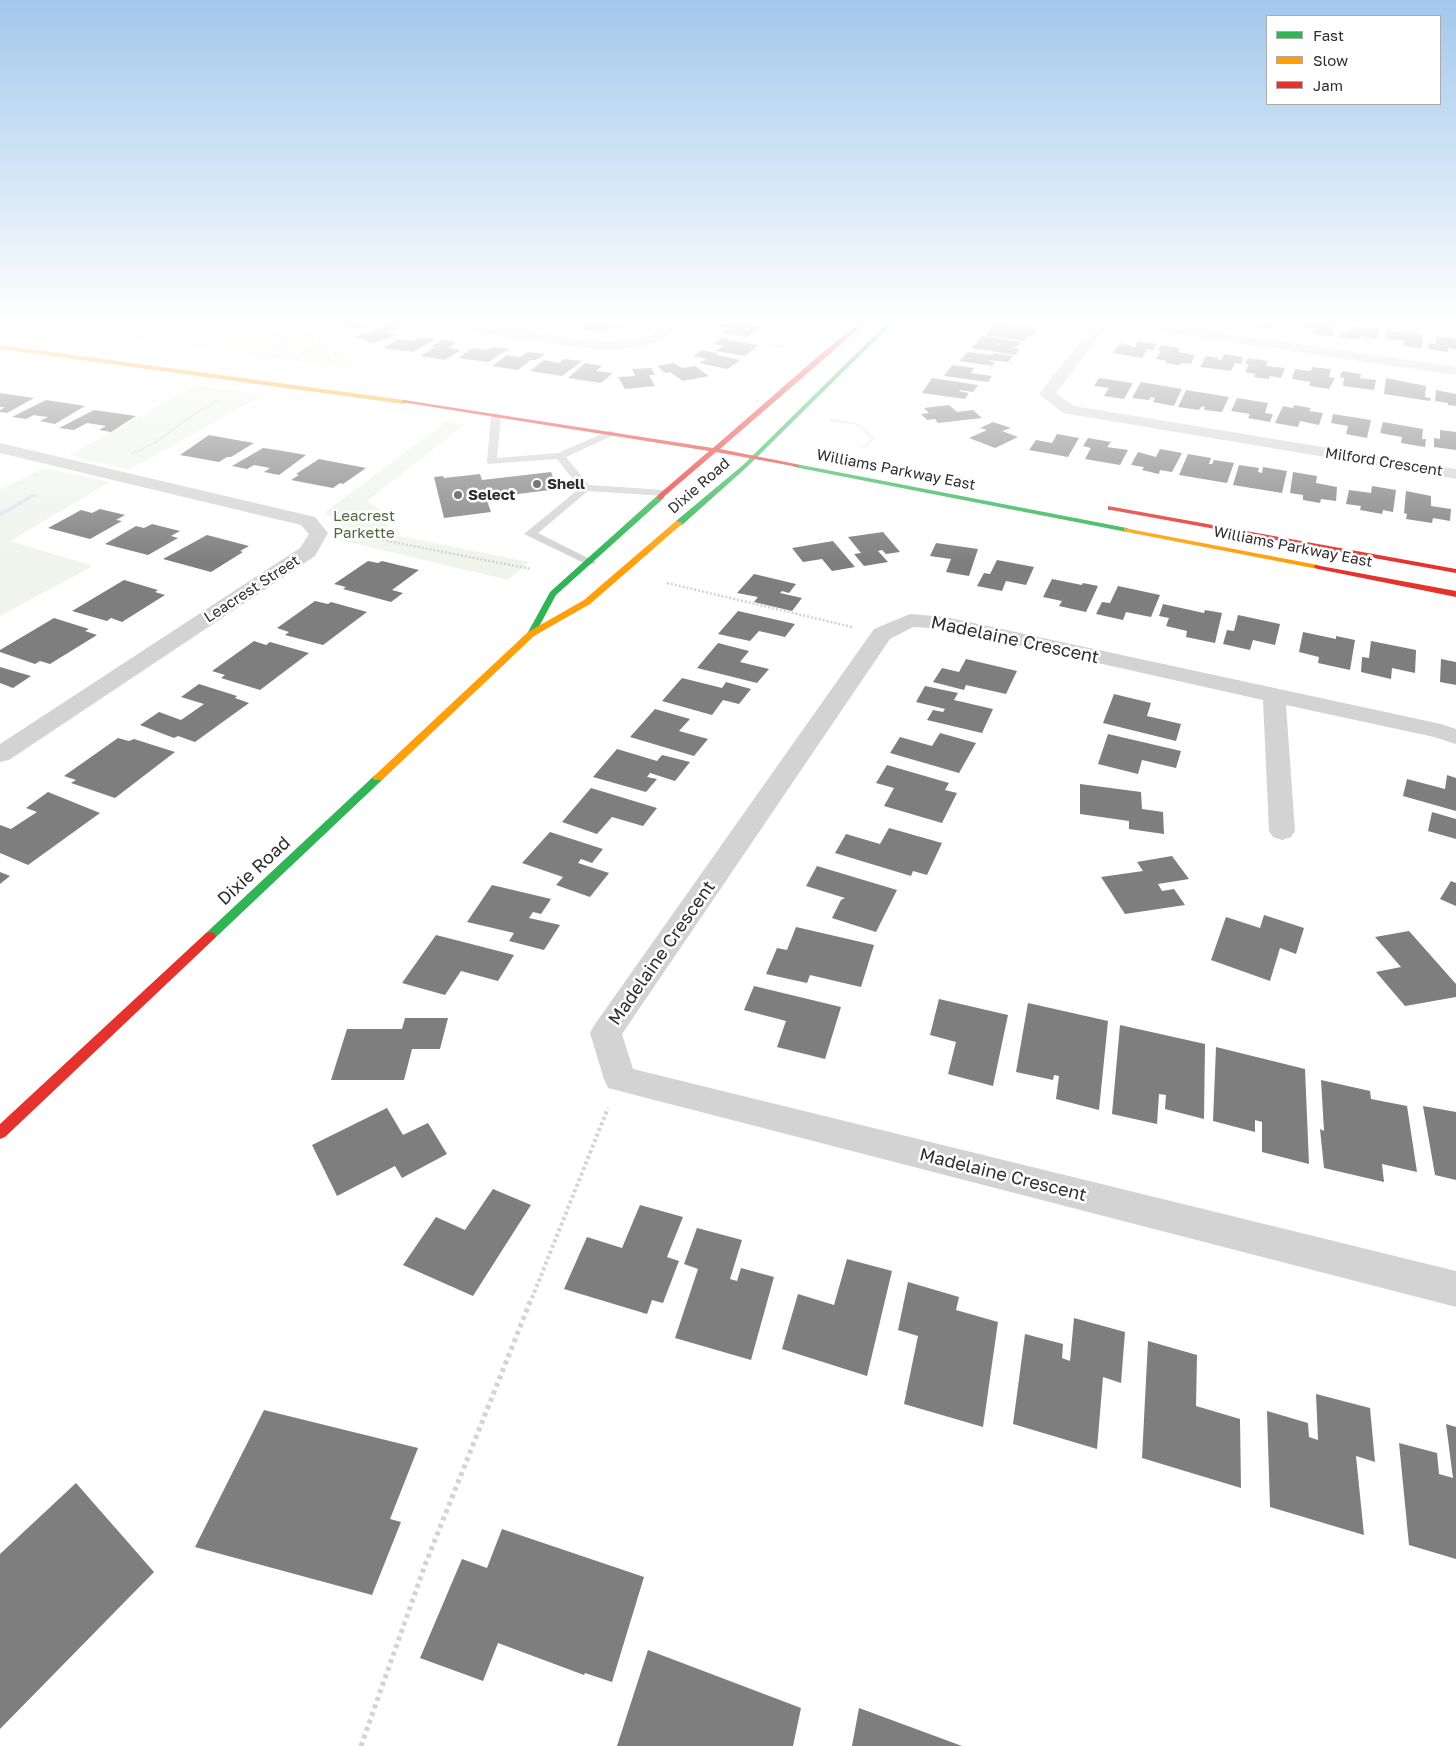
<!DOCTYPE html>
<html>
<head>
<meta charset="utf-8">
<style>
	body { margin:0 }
	#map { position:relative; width:1456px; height:1746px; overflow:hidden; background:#fff; font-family:"Golos Text",sans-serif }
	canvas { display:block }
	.legend { position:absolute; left:1266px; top:15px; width:175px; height:90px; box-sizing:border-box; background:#fff; border:1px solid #ababab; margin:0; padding:6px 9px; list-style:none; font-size:15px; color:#2e2e2e }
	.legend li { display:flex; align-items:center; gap:10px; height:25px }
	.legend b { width:25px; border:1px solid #ababab }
</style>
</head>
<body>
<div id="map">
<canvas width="1456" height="1746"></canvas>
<ul class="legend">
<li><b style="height:6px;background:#30b455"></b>Fast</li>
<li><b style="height:6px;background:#ff9f0a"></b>Slow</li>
<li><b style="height:6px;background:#e5322d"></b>Jam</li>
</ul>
</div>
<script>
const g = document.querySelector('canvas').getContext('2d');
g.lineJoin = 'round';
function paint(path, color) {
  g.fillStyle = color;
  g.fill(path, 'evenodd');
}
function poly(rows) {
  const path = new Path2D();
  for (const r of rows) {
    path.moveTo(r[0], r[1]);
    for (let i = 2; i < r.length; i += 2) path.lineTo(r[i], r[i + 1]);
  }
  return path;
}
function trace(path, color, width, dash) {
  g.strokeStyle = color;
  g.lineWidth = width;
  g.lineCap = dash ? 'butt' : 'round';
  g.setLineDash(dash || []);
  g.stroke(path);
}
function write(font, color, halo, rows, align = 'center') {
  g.font = font + ' "Golos Text",sans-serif';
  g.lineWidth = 5;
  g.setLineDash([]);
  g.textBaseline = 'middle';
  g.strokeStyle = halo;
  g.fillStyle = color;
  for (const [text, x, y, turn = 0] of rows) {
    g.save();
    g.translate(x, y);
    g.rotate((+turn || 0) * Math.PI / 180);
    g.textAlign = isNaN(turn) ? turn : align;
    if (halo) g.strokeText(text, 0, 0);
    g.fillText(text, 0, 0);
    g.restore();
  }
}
paint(poly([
	[0,320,285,320,307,322,354,364,350,368,323,365,0,323],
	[197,385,260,395,249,403,129,470,69,455],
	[445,422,464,425,367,501,385,513,389,534,529,562,508,580,340,540,343,525,324,513],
	[44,468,110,482,10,541,93,566,0,616,0,490]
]), '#f0f4ec');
paint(poly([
	[112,320,120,320,160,327,263,330,281,334,287,342,276,352,273,350,281,342,277,336,263,334,160,329,112,320],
	[32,494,37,495,0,517,0,512,32,494]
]), '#d9e7f0');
paint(poly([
	[343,320,384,320,388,322,351,330,337,321],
	[591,320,613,320,629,322,620,328,612,327,604,332,578,328],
	[740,320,775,320,768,325],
	[986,320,1023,320,1036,322,1032,328,984,322],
	[1232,320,1251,320,1249,325,1231,322],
	[1255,320,1292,320,1290,326,1273,323,1272,329,1253,326],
	[1302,320,1327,320,1326,322,1335,323,1333,336,1313,334,1314,329,1300,327],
	[726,321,742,323,761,327,747,337,722,333,729,328,718,326],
	[391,324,402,328,389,332,398,335,373,343,356,337],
	[994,324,997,324,1037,330,1033,336,1028,335,1024,341,985,335],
	[1349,325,1379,329,1377,339,1364,337,1364,335,1360,335,1360,340,1339,337,1340,332,1348,333],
	[1386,330,1399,332,1399,330,1423,335,1422,349,1404,346,1404,341,1385,339],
	[982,336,1021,342,1017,347,1009,347,1020,349,1015,355,971,348],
	[1436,336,1456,339,1456,350,1448,348,1448,352,1428,349,1429,343,1436,344],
	[420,337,436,339,413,352,383,348,398,339,412,341],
	[722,338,740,342,759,345,745,356,716,351,724,346,714,344],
	[441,340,457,342,448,348,461,350,445,360,420,356,435,347,431,346],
	[1138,341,1157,344,1153,350,1147,349,1142,358,1113,353,1120,343,1135,347],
	[1161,345,1180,348,1178,352,1195,355,1191,364,1181,363,1180,365,1165,363,1167,361,1156,359,1161,351,1158,351],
	[492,347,509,349,488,362,458,358,473,348,487,350],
	[702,350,719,354,716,355,741,360,727,369,699,363,707,359,693,356],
	[528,352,545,354,536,360,531,360,518,370,492,366,507,355,520,357],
	[968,352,992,355,994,353,1013,356,1008,362,990,360,989,361,995,362,992,366,959,361],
	[1224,354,1243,357,1241,364,1235,363,1231,371,1200,367,1206,356,1219,358,1217,360,1221,360],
	[1248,358,1268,361,1266,366,1285,368,1281,378,1270,376,1269,379,1254,377,1255,374,1245,372,1249,364,1245,364],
	[564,359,582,361,562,376,530,371,544,360,559,363],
	[585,363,602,366,596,371,613,373,601,383,568,378],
	[674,363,682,368,695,366,709,376,683,381,670,372,665,373,657,366],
	[952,365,974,368,971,373,992,376,988,382,944,376],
	[1312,367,1331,369,1329,377,1335,378,1329,389,1309,386,1310,382,1292,379,1295,369,1311,371],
	[651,368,655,375,649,375,655,386,625,389,618,377,635,376,632,369],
	[1342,371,1361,374,1360,378,1376,380,1374,390,1343,386,1344,378,1340,377],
	[932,378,978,385,973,392,960,390,959,391,969,393,965,399,922,393],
	[1099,378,1133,383,1124,399,1104,396,1109,388,1094,386],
	[1386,378,1426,386,1425,397,1431,398,1430,401,1384,394],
	[1141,382,1182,389,1174,406,1153,402,1155,398,1151,397,1149,400,1132,398],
	[1186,390,1229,397,1222,412,1204,410,1205,406,1201,407,1199,410,1178,407],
	[1436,390,1456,394,1456,406,1448,405,1448,403,1435,401],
	[0,393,34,398,7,413,0,412,0,410,5,407,0,407],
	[1237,398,1268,403,1265,413,1273,414,1270,422,1248,418,1250,414,1231,411],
	[46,400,66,403,85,406,55,424,40,421,48,417,39,416,34,415,26,419,12,417],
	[949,405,957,412,973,410,982,418,938,423,935,419,927,420,921,414,929,413,924,408],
	[1294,405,1311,408,1309,411,1323,413,1319,425,1300,421,1298,427,1275,423,1283,406,1293,408],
	[94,410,136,416,111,432,99,430,106,426,87,423,74,430,59,428],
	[1333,414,1371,420,1367,438,1346,434,1348,426,1331,423],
	[993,422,1011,428,1002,431,1018,437,995,448,969,438,987,430,980,428],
	[1383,422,1423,429,1422,439,1426,439,1425,447,1401,443,1402,437,1380,433],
	[1440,430,1456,432,1456,450,1434,447,1434,438,1440,439],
	[1057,434,1079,438,1068,457,1029,450,1036,440,1052,443],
	[209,435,242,441,254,443,231,457,227,457,219,462,180,455],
	[1088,438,1111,442,1107,447,1128,450,1120,465,1085,459,1091,448,1083,446],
	[263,448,277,450,306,455,279,475,264,472,270,468,254,465,247,469,232,466],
	[1160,449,1182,453,1172,472,1160,470,1159,474,1142,470,1144,467,1131,465,1138,452,1156,457],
	[1188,454,1211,458,1209,464,1212,464,1214,460,1234,463,1227,483,1179,475],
	[319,459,366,468,343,484,340,483,333,488,291,480,299,475,296,474],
	[1239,465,1259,468,1258,472,1262,473,1263,467,1287,471,1282,493,1233,485],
	[551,472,558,489,486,498,491,512,444,518,434,477,443,476,444,478,480,474,482,480],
	[1293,472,1317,476,1316,483,1337,487,1336,501,1321,499,1320,503,1303,500,1303,495,1290,493],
	[1372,486,1396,490,1393,512,1383,510,1382,514,1360,510,1361,506,1346,504,1349,490,1371,493],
	[1406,491,1431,496,1431,506,1451,509,1450,521,1433,518,1432,523,1406,519,1407,514,1404,513],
	[100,509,125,515,116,520,122,521,90,539,48,528,81,510,92,513],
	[152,524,180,531,171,536,178,538,148,555,105,544,136,526,144,528],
	[883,532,900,552,886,554,882,550,878,551,888,562,864,566,854,554,861,553,848,537],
	[207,535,249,546,240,551,243,552,211,572,163,559],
	[833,541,855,567,832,571,822,559,803,562,792,548],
	[936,543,978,549,969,576,946,572,951,559,930,556],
	[997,560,1034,567,1026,585,1006,581,1002,591,977,586,984,573,990,574],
	[368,561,378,563,382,561,419,570,392,590,403,593,391,602,343,589,346,587,334,584],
	[754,574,796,584,789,593,782,591,780,593,802,598,792,611,754,602,758,597,737,593],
	[1052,579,1082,585,1083,583,1098,586,1086,612,1059,606,1062,601,1043,597],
	[124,580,158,590,155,592,165,595,122,622,111,618,107,621,72,611],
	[1118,586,1160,595,1151,617,1126,612,1123,620,1096,614,1102,602,1110,603],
	[315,601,328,604,331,602,367,612,323,645,285,635,289,632,277,628],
	[1163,604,1204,613,1205,610,1222,613,1215,643,1186,637,1187,631,1166,626,1169,618,1159,616],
	[738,611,795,624,785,637,759,631,750,641,718,634],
	[1238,615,1280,624,1275,645,1253,640,1250,650,1223,644,1227,630,1234,631],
	[54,618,89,629,85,631,97,635,50,664,40,661,35,664,0,652,0,650],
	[1303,632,1336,639,1336,636,1355,640,1350,670,1318,663,1319,657,1299,652],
	[254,641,266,645,270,642,309,653,260,690,221,678,225,675,212,671],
	[1371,641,1416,650,1415,673,1392,668,1391,679,1361,672,1362,657,1369,658],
	[718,643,749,651,740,662,769,669,757,683,697,668],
	[966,659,1017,671,1006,694,966,685,964,690,933,682,942,668,959,672],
	[1441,659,1456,662,1456,685,1440,682],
	[0,667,31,676,13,688,0,683],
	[682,678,722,688,726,682,751,689,739,704,723,700,712,715,662,701],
	[199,684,237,696,235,698,249,703,195,742,178,736,174,738,140,725,159,712,181,720,204,704,181,697],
	[925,686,958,693,954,700,993,709,982,733,927,720,933,710,943,712,945,709,916,702],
	[1114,694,1151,703,1147,716,1181,724,1176,741,1103,723],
	[655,709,690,719,679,731,708,739,694,756,630,737],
	[940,733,976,743,959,773,890,753,900,737,932,746],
	[1108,734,1181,751,1176,768,1142,760,1138,774,1098,764],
	[118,738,129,741,134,739,175,752,115,798,71,783,76,780,64,776],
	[617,749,657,761,662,755,690,762,675,781,650,773,647,777,657,779,646,792,593,777],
	[887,765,949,783,945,790,957,793,942,823,884,806,894,788,876,783],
	[1447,775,1456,778,1456,811,1403,796,1407,779,1445,789],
	[1080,784,1141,792,1142,809,1163,812,1164,834,1129,829,1129,821,1080,814],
	[591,788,657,808,643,826,612,817,597,834,562,822],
	[48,792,100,813,28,865,0,853,0,825,11,829,37,812,26,808],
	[1432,812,1456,819,1456,839,1428,831],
	[889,828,942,843,927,875,913,871,911,876,835,853,846,834,880,844],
	[550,832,603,849,592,863,581,859,578,863,609,873,590,897,556,885,563,877,522,863],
	[1172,856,1189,879,1158,884,1162,891,1174,889,1185,905,1125,914,1101,877,1143,871,1137,862],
	[817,866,897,890,876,932,832,918,841,900,845,898,806,886],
	[0,872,10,876,0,884],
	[1451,881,1456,883,1456,906,1440,899],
	[492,885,551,899,541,914,533,912,529,918,560,925,544,950,509,941,514,933,467,922],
	[1264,915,1304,928,1296,954,1280,948,1270,981,1211,960,1226,917,1260,928],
	[796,927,874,945,861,987,810,975,807,983,766,974,777,948,787,950],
	[1409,931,1456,984,1456,997,1405,1006,1376,972,1401,967,1375,937],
	[436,935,514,955,498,981,461,971,445,995,402,983],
	[754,986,841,1007,825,1059,777,1047,786,1021,744,1010],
	[939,999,1008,1015,993,1086,948,1074,956,1042,930,1035],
	[1028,1003,1108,1021,1099,1110,1056,1099,1059,1076,1054,1075,1053,1080,1016,1072],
	[405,1018,448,1018,440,1049,412,1049,404,1080,331,1080,347,1029,402,1029],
	[1120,1025,1205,1044,1204,1119,1165,1109,1166,1095,1159,1094,1157,1124,1112,1114],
	[1216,1047,1305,1069,1309,1164,1262,1152,1262,1122,1255,1120,1255,1132,1213,1121],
	[1321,1080,1370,1091,1371,1099,1407,1106,1417,1172,1382,1164,1384,1182,1324,1168,1320,1129,1324,1131],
	[1423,1106,1456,1112,1456,1180,1435,1175],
	[387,1108,403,1135,428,1123,447,1154,402,1178,395,1166,337,1196,312,1145],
	[493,1189,531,1205,473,1296,403,1265,436,1217,465,1230],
	[640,1205,683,1217,667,1257,679,1261,663,1303,652,1300,647,1314,564,1289,587,1237,622,1248],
	[697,1228,742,1240,730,1279,737,1281,741,1268,774,1277,751,1360,675,1338,698,1269,684,1264],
	[847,1259,892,1271,867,1376,782,1349,798,1294,834,1305],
	[908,1282,959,1297,956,1310,998,1322,983,1427,904,1404,918,1336,898,1330],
	[1074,1318,1125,1332,1121,1383,1103,1377,1097,1449,1013,1424,1025,1334,1063,1344,1062,1358,1070,1361],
	[1148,1341,1197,1355,1196,1406,1240,1419,1241,1488,1142,1458],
	[1316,1394,1370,1408,1375,1462,1356,1456,1364,1535,1270,1507,1267,1411,1308,1423,1309,1437,1318,1440],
	[264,1410,418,1448,390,1519,401,1522,372,1595,195,1547],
	[1446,1424,1456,1427,1456,1559,1409,1545,1399,1443,1437,1453,1439,1474,1453,1478],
	[76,1483,154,1572,0,1729,0,1554],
	[502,1529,644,1577,612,1682,585,1673,584,1675,498,1643,483,1681,420,1658,462,1559,487,1568],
	[648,1650,801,1708,793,1746,617,1746],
	[859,1708,962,1746,852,1746]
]), '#7e7e7e');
trace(poly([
	[266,320,290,324,304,330,313,338,312,348,290,363],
	[289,322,310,320],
	[699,333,792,349],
	[312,345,325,352,333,366],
	[831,420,857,424,873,438,863,448],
	[132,454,156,442,197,412,218,401]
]), '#d3d3d3', 2, [1, 1]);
trace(poly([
	[347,533,531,569],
	[667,583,852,627]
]), '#d3d3d3', 2.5, [2, 2]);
trace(poly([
	[532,1298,608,1108]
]), '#d3d3d3', 4, [3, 3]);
trace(poly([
	[361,1746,425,1565,532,1297]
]), '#d3d3d3', 5, [4, 4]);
paint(poly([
	[496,413,501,416,497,458,558,453,611,430,616,433,614,435,566,457,589,485,665,490,670,493,665,496,588,491,538,533,596,562,594,564,586,564,524,534,580,488,557,459,488,464,487,462,491,416,496,413]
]), '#d3d3d3');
paint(poly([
	[439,320,460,320,480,325,607,343,648,336,672,320,687,320,658,342,633,348,607,351,479,333,441,323,439,320],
	[1113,320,1132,320,1456,367,1456,375,1121,326,1105,329,1056,393,1074,406,1456,469,1456,479,1063,413,1039,394,1095,323,1113,320],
	[0,443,315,517,328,533,315,556,9,760,0,762,0,744,300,548,309,534,301,525,0,453,0,443],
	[910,614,946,617,1441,724,1456,729,1456,744,1434,737,1286,705,1295,831,1291,837,1282,840,1273,837,1269,831,1263,700,946,629,913,627,890,639,622,1034,633,1069,1456,1271,1456,1307,608,1088,604,1079,590,1033,595,1024,874,629,910,614]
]), '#d3d3d3');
paint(poly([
	[890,320,896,320,747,467,682,525,676,525,676,521,743,465,890,320],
	[796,464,1127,528,1131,530,1127,532,794,467,792,466,796,464],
	[658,495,665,497,556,595,534,636,528,636,527,634,550,592,658,495],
	[378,775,382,776,383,778,382,780,214,939,206,939,204,936,206,933,374,776,378,775]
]), '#30b455');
paint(poly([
	[0,345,404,400,407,402,404,404,0,349,0,345],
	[676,521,683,523,590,604,534,636,382,780,374,780,373,778,374,776,528,632,584,600,676,521],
	[1124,528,1318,565,1322,567,1318,569,1127,532,1124,532,1124,528]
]), '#ff9f0a');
paint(poly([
	[863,320,869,320,720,449,796,464,800,466,798,467,716,452,661,499,658,499,658,495,709,451,401,402,404,400,713,448,822,353,863,320],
	[1108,506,1456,569,1456,573,1111,510,1108,510,1108,506],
	[1315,565,1456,591,1456,597,1318,569,1314,567,1315,565],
	[210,932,214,933,216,936,214,939,5,1137,0,1139,0,1124,206,933,210,932]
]), '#e5322d');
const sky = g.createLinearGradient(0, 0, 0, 564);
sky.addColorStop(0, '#a2c8eb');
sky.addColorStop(0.57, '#fff');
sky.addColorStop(1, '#ffffff00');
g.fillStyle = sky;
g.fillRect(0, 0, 1456, 564);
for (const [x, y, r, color] of [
	[537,484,5,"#777"],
	[458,495,5,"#777"]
]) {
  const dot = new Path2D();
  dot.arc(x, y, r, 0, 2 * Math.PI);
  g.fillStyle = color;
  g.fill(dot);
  trace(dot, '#fff', 2);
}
write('15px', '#2e2e2e', '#fff', [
	["Milford Crescent",1384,462,9],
	["Williams Parkway East",896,470,11],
	["Dixie Road",699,486,-41],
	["Williams Parkway East",1293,547,11],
	["Leacrest Street",252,589,-33]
]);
write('bold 15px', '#2e2e2e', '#fff', [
	["Shell",547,484],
	["Select",468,495]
], 'left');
write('15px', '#51673e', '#fff', [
	["Leacrest",364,516],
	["Parkette",364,533]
]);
write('18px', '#2e2e2e', '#fff', [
	["Madelaine Crescent",1015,640,12],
	["Dixie Road",254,871,-43],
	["Madelaine Crescent",662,953,-55],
	["Madelaine Crescent",1003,1175,14]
]);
</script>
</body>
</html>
